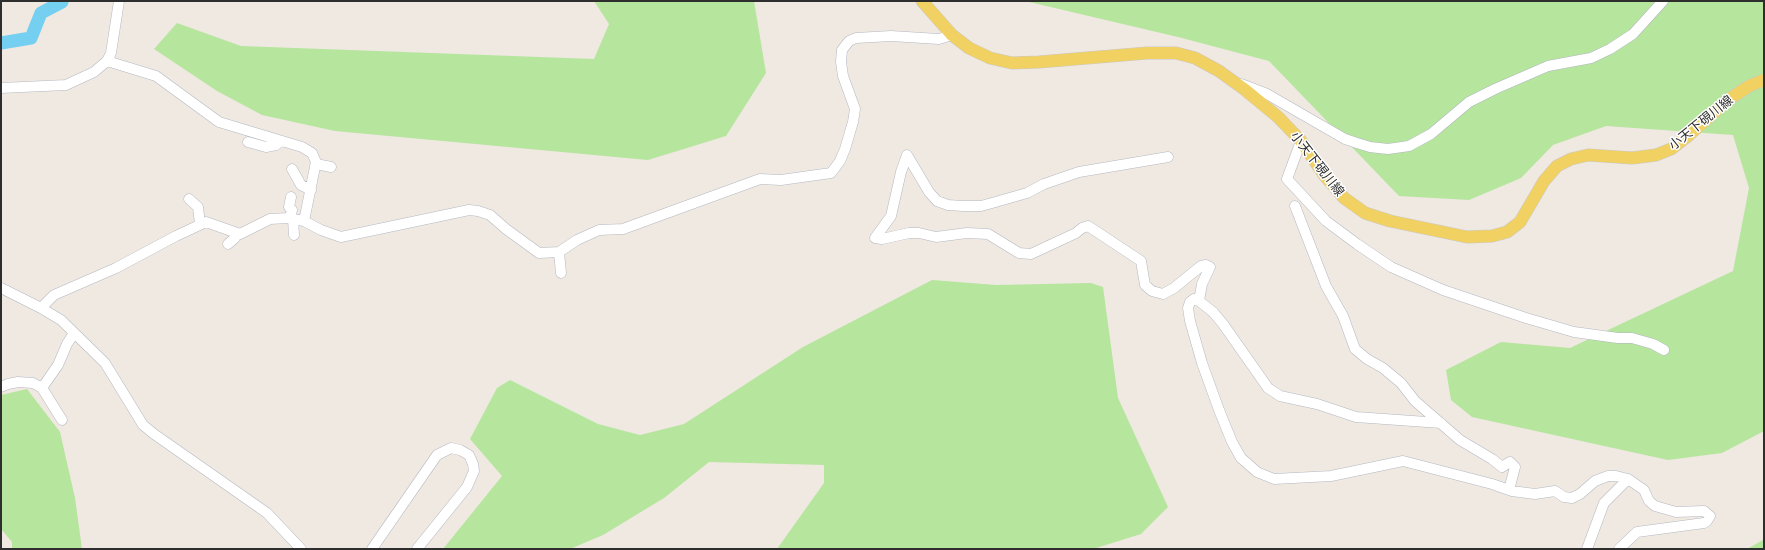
<!DOCTYPE html>
<html>
<head>
<meta charset="utf-8">
<style>
	body { margin:0 }
	#map { position:relative; width:1765px; height:550px; overflow:hidden; background:#efe9e1; font-family:Raleway,sans-serif }
	canvas { display:block }
	.frame { position:absolute; inset:0; border:2px solid #2e2e2e; pointer-events:none }
</style>
</head>
<body>
<div id="map">
<canvas width="1765" height="550"></canvas>
<div class="frame"></div>
</div>
<script>
const g = document.querySelector('canvas').getContext('2d');
g.lineJoin = 'round';
function paint(path, color) {
  g.fillStyle = color;
  g.fill(path, 'evenodd');
}
function poly(rows) {
  const path = new Path2D();
  for (const r of rows) {
    path.moveTo(r[0], r[1]);
    for (let i = 2; i < r.length; i += 2) path.lineTo(r[i], r[i + 1]);
  }
  return path;
}
function trace(path, color, width, dash) {
  g.strokeStyle = color;
  g.lineWidth = width;
  g.lineCap = dash ? 'butt' : 'round';
  g.setLineDash(dash || []);
  g.stroke(path);
}
function write(font, color, halo, rows, align = 'center') {
  g.font = font + ' Raleway,"Noto Sans JP",sans-serif';
  g.lineWidth = 3;
  g.setLineDash([]);
  g.textBaseline = 'middle';
  g.strokeStyle = halo;
  g.fillStyle = color;
  for (const [text, x, y, turn = 0] of rows) {
    g.save();
    g.translate(x, y);
    g.rotate((+turn || 0) * Math.PI / 180);
    g.textAlign = isNaN(turn) ? turn : align;
    if (halo) g.strokeText(text, 0, 0);
    g.fillText(text, 0, 0);
    g.restore();
  }
}
paint(poly([
	[594,1,754,1,766,73,726,136,648,160,335,131,262,115,217,91,154,49,177,23,241,46,594,59,609,24],
	[1025,1,1764,1,1764,431,1722,453,1668,460,1472,417,1451,400,1446,370,1501,342,1570,348,1733,271,1749,188,1733,135,1606,126,1553,145,1521,178,1469,200,1399,196,1269,61,1178,37],
	[932,280,996,285,1091,283,1103,287,1118,398,1168,507,1141,534,1093,549,777,549,824,483,824,465,709,462,664,498,603,535,570,549,443,549,502,476,470,439,497,388,510,380,598,424,640,435,684,424,803,347],
	[27,389,60,432,75,498,82,549,12,549,12,542,1,529,1,395],
	[1763,540,1764,549,1747,549]
]), '#b6e59e');
trace(poly([
	[1,43,31,38,41,13,62,2]
]), '#75cff0', 13);
const minor = poly([
	[107,61,156,76,219,122,302,147,312,153,316,162,304,221],
	[1241,84,1267,94,1345,139,1357,143,1370,147,1388,149,1409,146,1431,134,1469,102,1495,89,1548,66,1591,58,1610,49,1633,34,1663,1],
	[1,88,66,85,94,72,107,61,111,53,119,1],
	[1301,141,1287,179,1326,221,1357,244,1391,267,1443,290,1526,318,1574,332,1618,338,1632,338,1653,344,1664,350],
	[248,142,266,147,276,145,281,141],
	[1168,157,1079,172,1044,184,1027,193,992,203,981,206,963,206,948,205,937,201,929,192,907,155,901,172,891,216,875,238,882,239,909,233,919,233,936,237,967,233,988,234,1019,253,1031,254,1076,233,1082,228,1088,226,1141,261,1145,285,1152,291,1163,294,1174,288,1201,266,1206,265,1210,267,1202,284,1199,301],
	[316,164,331,167],
	[292,169,301,185,311,190],
	[189,199,198,207,200,224],
	[1295,206,1326,286,1343,316,1355,349,1367,359,1383,368,1401,383,1415,401,1460,440,1492,459,1502,467,1510,462,1515,467,1509,490],
	[290,218,292,210,289,207,291,197],
	[293,219,294,235],
	[228,244,235,238,235,233],
	[559,252,561,273],
	[1,288,41,308,61,320,105,363,143,425,154,434,267,513,301,549],
	[41,308,54,295,116,268,176,236,206,222,240,234,270,219,288,218,304,221,321,230,341,237,469,210,478,211,490,215,506,229,539,253,559,252,577,240,599,230,623,229,760,179,781,180,831,173,840,161,845,149,853,122,855,109,843,76,841,62,842,50,849,41,856,38,891,36,939,39,952,35],
	[1,387,8,384,18,382,33,383,42,388,58,365,67,344,74,333],
	[42,388,62,420],
	[1441,423,1356,417,1317,404,1280,396,1268,388,1223,324,1213,312,1199,301,1194,299,1190,302,1188,308,1190,321,1202,363,1219,410,1232,442,1241,458,1257,472,1274,479,1331,476,1403,461,1492,484,1512,491,1535,494,1555,491,1564,497,1572,498,1580,494,1595,481,1608,476,1616,476,1628,479,1644,490,1649,501,1655,506,1676,512,1704,511,1710,516,1707,521,1704,523,1637,532,1619,549],
	[372,549,437,455,451,448,460,450,469,455,473,464,474,471,467,487,417,549],
	[1587,549,1604,503,1628,479]
]);
const major = poly([
	[922,1,952,35,969,48,990,58,1012,63,1039,62,1147,53,1176,53,1195,58,1219,71,1244,89,1278,117,1301,141,1325,176,1344,198,1365,213,1390,221,1467,237,1492,236,1507,232,1520,222,1544,181,1557,166,1571,159,1588,155,1632,158,1656,155,1671,149,1689,135,1728,100,1749,86,1764,80]
]);
trace(minor, '#b4b7c1', 11);
trace(major, '#c9c9c9', 13);
trace(minor, '#fff', 10);
trace(major, '#f2d163', 12);
write('13px', '#2e2e2e', '#fff', [
	["小天下硯川線",1701,123,-39],
	["小天下硯川線",1317,164,52]
]);
</script>
</body>
</html>
